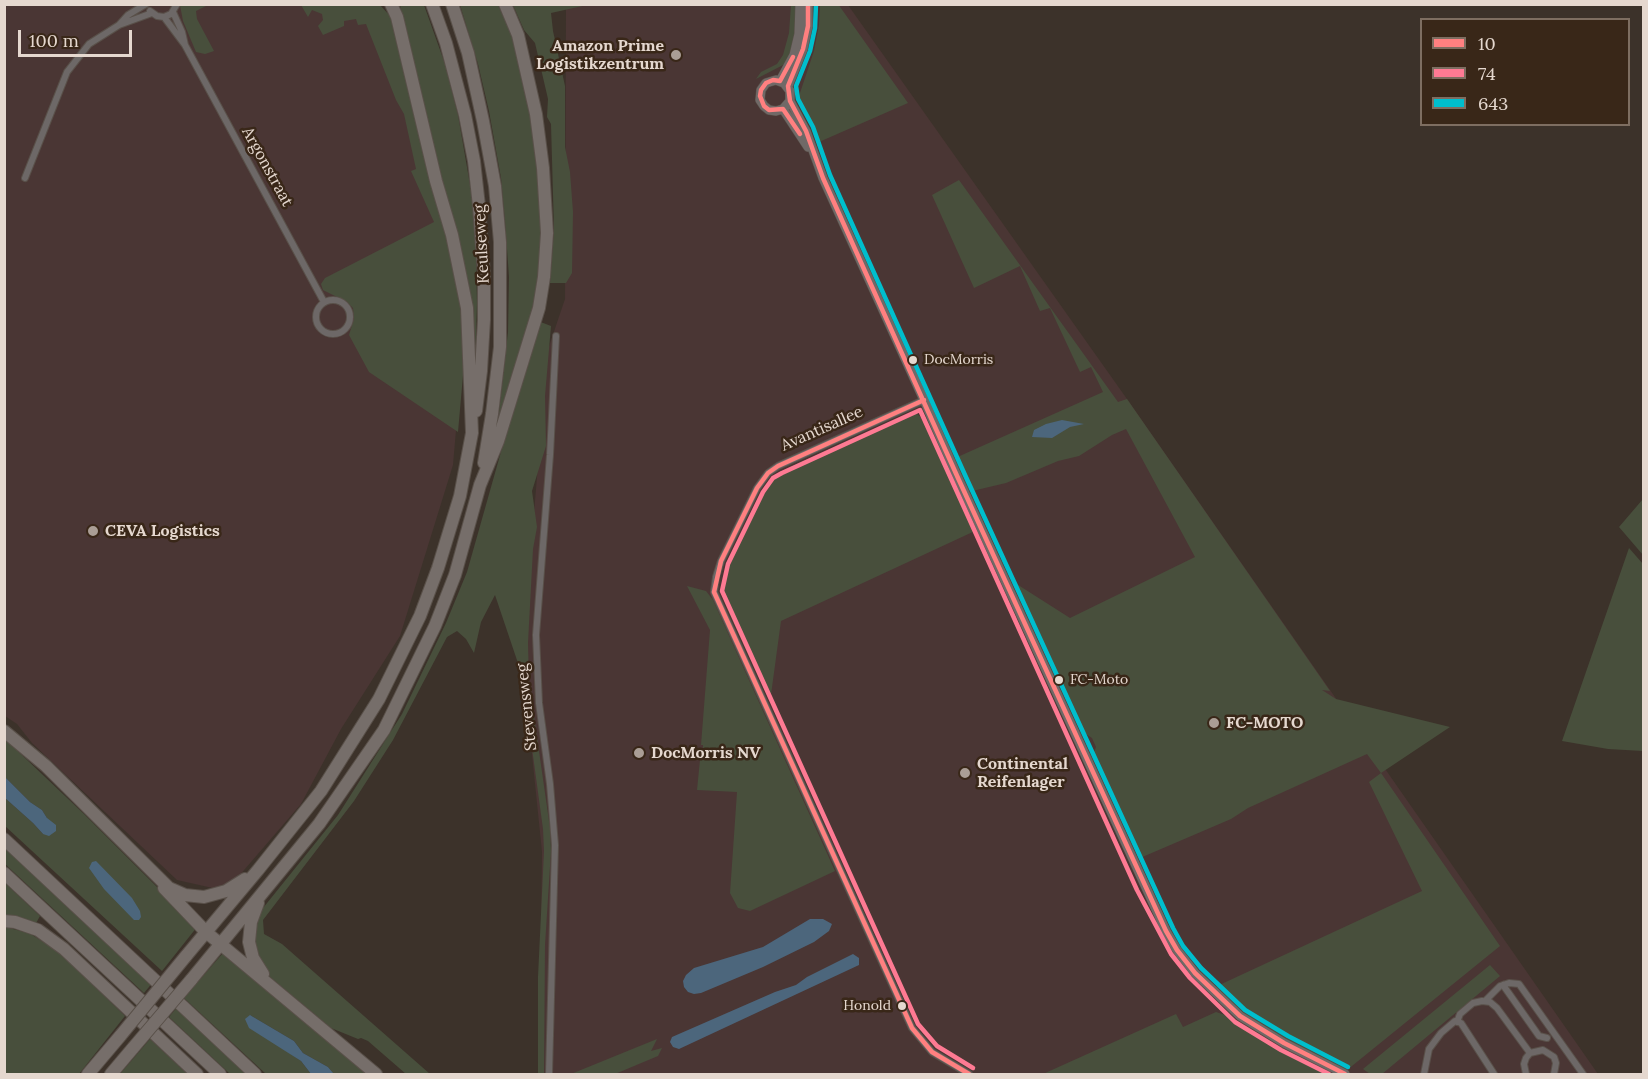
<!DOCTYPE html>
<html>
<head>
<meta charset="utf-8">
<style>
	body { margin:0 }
	#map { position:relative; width:1648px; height:1079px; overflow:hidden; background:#3c322a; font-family:Lora,serif }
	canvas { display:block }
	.frame { position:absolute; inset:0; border:6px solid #e5d8cf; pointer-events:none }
	.legend { position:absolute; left:1420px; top:18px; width:210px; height:108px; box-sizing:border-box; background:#392718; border:2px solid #7e6e61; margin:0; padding:8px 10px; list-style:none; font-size:18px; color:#e5d8cf }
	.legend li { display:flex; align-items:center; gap:12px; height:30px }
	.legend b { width:30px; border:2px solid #7e6e61 }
	.scale { position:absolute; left:18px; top:30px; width:114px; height:27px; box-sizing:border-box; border:3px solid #e5d8cf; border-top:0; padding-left:8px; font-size:18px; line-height:21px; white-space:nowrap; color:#e5d8cf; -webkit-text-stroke:4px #392718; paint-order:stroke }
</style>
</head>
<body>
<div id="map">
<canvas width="1648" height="1079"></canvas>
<div class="frame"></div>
<ul class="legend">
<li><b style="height:8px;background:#ff8080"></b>10</li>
<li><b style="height:8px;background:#fe7a93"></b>74</li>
<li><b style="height:8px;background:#00becd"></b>643</li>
</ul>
<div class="scale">100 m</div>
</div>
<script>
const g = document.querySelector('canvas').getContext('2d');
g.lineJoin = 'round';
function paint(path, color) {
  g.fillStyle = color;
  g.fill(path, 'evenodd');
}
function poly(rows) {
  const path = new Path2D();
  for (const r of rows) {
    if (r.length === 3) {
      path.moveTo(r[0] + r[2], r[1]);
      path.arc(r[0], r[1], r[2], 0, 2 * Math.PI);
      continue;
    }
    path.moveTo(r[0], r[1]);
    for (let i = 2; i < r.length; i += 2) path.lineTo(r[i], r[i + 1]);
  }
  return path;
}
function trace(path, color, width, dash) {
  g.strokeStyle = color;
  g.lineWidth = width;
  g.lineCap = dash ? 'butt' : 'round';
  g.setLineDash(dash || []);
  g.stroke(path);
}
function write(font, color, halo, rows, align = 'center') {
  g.font = font + ' Lora,serif';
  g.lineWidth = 5;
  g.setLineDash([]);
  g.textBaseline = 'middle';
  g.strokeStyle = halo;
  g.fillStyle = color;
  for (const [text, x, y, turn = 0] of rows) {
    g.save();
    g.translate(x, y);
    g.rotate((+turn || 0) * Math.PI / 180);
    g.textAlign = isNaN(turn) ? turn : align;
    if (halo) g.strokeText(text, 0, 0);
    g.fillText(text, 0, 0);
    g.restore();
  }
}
paint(poly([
	[347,4,383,18,457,259,464,338,453,465,400,636,341,729,301,804,226,891,177,880,32,743,17,724,5,716,4,5],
	[566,5,848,5,1127,399,1598,1074,539,1074,542,852,526,696,530,560,537,477,543,364,565,299]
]), '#4a3634');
paint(poly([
	[838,4,908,103,819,142,798,99,814,51,819,25,820,5],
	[180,5,208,5,196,11,197,19,214,51,205,54,196,52,183,21],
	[301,5,380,5,391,17,445,223,462,307,465,353,458,432,369,372,349,335,354,319,353,308,347,302,323,290,321,284,325,278,434,222,411,171,416,169,404,114,396,100,366,24,358,25,356,19,344,21,344,26,323,35,318,26,323,20,322,14,312,10,308,17],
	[400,5,424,5,445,64,458,115,473,202,476,251,477,304,475,365,462,263],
	[460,5,498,5,513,38,535,122,543,255,533,314,497,430,508,332,509,277,505,221,501,178,489,111,478,64],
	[513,5,587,5,551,13,553,31,565,86,565,147,570,172,573,212,572,273,566,283,550,283,554,230,551,124,547,117,548,99,535,43,524,30],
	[791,5,798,5,794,44,785,64,756,79,761,72,777,64,783,55,789,33],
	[959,180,1118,402,1127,399,1330,691,1322,690,1336,699,1450,727,1381,773,1500,946,1347,1070,1278,1035,1237,1009,1215,987,1422,891,1369,782,1381,773,1367,754,1248,808,1231,819,1140,858,1093,755,1096,747,1092,738,1083,732,1015,583,1070,618,1195,557,1126,429,1112,435,1079,456,1058,461,1006,483,968,492,953,459,1103,392,1091,367,1080,372,1050,308,1040,311,1020,266,974,288,932,195],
	[538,321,551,326,545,396,546,446,532,491,537,527,533,549,528,643,529,681,550,828,551,851,545,945,544,1074,538,1074,538,977,544,851,543,829,522,675,495,595,481,622,474,653,466,639,457,631,447,637,393,740,354,801,263,920,264,934,282,944,430,1074,406,1074,368,1041,361,1038,358,1039,331,1028,269,976,262,968,254,941,259,913,338,815,402,714,446,623,467,572],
	[914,412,929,423,977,530,781,621,770,702,727,609,721,590,738,542,769,480,790,467],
	[1643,499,1643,555,1619,527],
	[1629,548,1643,564,1643,751,1608,749,1562,741],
	[687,586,706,591,713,600,835,871,750,911,738,908,730,893,737,792,697,790,700,760,708,760,708,749,703,748,703,745,701,745,710,630],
	[4,738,84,814,197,927,162,971,5,826,5,798,33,823,43,834,47,818,42,810,30,802,5,777],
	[4,846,153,982,144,993,5,864],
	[4,882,40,916,35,925,5,918],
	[5,927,29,933,59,952,125,1016,79,1074,5,1074],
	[223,953,369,1074,334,1074,328,1067,303,1053,294,1041,250,1015,285,1050,301,1061,311,1074,266,1074,184,998],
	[1490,965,1500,976,1382,1074,1370,1074,1363,1069],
	[178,1006,251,1074,230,1074,169,1017],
	[1216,1012,1231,1017,1273,1044,1334,1074,1043,1074,1176,1014,1183,1027],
	[150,1039,184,1071,188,1074,120,1074],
	[657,1039,651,1051,662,1048,658,1056,615,1074,571,1074]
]), '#484f3c');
paint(poly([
	[1062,420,1084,424,1070,427,1052,438,1032,437,1034,430,1046,424],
	[5,777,30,802,42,810,47,818,56,825,56,831,49,836,43,834,33,823,5,798],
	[96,861,132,898,140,911,141,917,139,920,134,920,104,889,89,868,92,862],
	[810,919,823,919,832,924,829,931,814,942,763,967,701,993,694,994,688,992,684,987,683,981,686,975,694,968,763,947],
	[853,954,859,958,859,965,679,1049,673,1047,670,1042,672,1037,775,992,796,985,807,977],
	[250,1015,294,1041,303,1053,328,1067,334,1074,311,1074,301,1061,249,1028,245,1019]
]), '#4c667c');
const street = poly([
	[146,4,128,15,119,25,152,13],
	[150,11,157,16,164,17,171,14,177,4],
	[164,17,185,45,182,32,173,12],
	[185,45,324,302],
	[25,178,67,72,89,44,119,25],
	[333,317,17],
	[924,400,778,466,768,473,757,488,721,561,716,577,714,592,912,1028,932,1052,969,1074],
	[1503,985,1539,1036,1547,1038],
	[1485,1001,1500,986,1509,983,1519,984,1583,1074],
	[1457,1022,1460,1014,1473,1003,1482,1001,1490,1002,1497,1008,1530,1053],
	[549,1074,555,845,550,784,539,703,536,635,550,455,556,336],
	[1424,1074,1429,1049,1441,1033,1455,1021,1461,1023,1494,1074],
	[1526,1074,1524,1064,1526,1058,1530,1053,1543,1050,1554,1057,1556,1063,1554,1074]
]);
const secondary = poly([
	[780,81,794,55,799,34,800,4],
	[788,86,803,49,808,26,808,4],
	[790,101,783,109,776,111,769,110,764,106,760,100,761,90,766,83,776,80,784,83,790,91,790,101,806,131,823,178,924,400,958,478,1166,931,1177,950,1195,973,1240,1016,1284,1043,1345,1074],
	[783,109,808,147]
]);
const highway = poly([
	[432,4,446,43,465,115,474,161,479,206,484,275,484,320,481,371,476,411],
	[452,4,468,53,483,121,495,186,500,242,500,347,492,414,484,463],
	[4,731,46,766,169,888,185,895,204,897,226,891,245,879],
	[4,839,255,1074],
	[4,873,220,1074],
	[164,888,206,932,376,1074],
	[258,903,251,922,249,942,253,958,263,974],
	[4,921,15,922,38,930,64,949,197,1074],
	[186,956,258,870,321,791,379,699,420,616,438,568,460,496,472,433,467,308,452,235,436,181,397,17,391,4],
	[191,980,319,824,384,730,435,626,455,575,480,485,498,441,539,308,544,277,547,233,543,168,536,114,518,35,505,4],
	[88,1074,121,1035],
	[111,1074,133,1048]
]);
trace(street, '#595049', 8);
trace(secondary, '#595049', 10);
trace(highway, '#595049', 14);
trace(street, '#6d6867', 6);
trace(secondary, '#706967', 9);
trace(highway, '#766e6a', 12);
const highwayBridge = poly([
	[121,1035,186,956],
	[133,1048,191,980]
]);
trace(highwayBridge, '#595049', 14, []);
trace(highwayBridge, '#766e6a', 12);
trace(poly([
	[808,4,808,26,803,49,788,86,790,101,806,131,823,178,958,478,1166,931,1177,950,1195,973,1240,1016,1284,1043,1345,1074],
	[793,57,780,81,773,80,766,83,761,90,760,96,764,106,769,110,783,109,800,134],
	[924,400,778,466,768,473,757,488,721,561,714,592,912,1028,932,1052,969,1074]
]), '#ff8080', 4.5);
trace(poly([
	[973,1068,937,1046,918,1024,722,591,728,564,763,492,773,478,782,473,920,410,1137,890,1171,954,1190,978,1235,1022,1281,1050,1329,1074]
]), '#fe7a93', 4.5);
trace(poly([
	[816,4,815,28,810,51,796,86,798,99,813,127,830,175,965,475,1173,928,1183,946,1201,968,1245,1010,1288,1036,1348,1067]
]), '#00becd', 4.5);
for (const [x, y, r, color] of [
	[676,55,6,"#aa9e95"],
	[913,360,5,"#e5d8cf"],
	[93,531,6,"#aa9e95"],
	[1059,680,5,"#e5d8cf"],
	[1214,723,6,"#aa9e95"],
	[639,753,6,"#aa9e95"],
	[965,773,6,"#aa9e95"],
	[902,1006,5,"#e5d8cf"]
]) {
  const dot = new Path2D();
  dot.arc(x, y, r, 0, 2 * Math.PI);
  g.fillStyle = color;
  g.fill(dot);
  trace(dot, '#392718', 2);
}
write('14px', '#e5d8cf', '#392718', [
	["DocMorris",924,360],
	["FC-Moto",1070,680],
	["Honold",891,1006,"right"]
], 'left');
write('bold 16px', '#e5d8cf', '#392718', [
	["Amazon Prime",664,46,"right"],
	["Logistikzentrum",664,64,"right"],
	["CEVA Logistics",105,531],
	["FC-MOTO",1226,723],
	["DocMorris NV",651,753],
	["Continental",977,764],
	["Reifenlager",977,782]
], 'left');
write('16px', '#e5d8cf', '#392718', [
	["Argonstraat",267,167,61],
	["Keulseweg",482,244,-93],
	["Avantisallee",822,429,-24],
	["Stevensweg",527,707,-96]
]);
</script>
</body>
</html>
